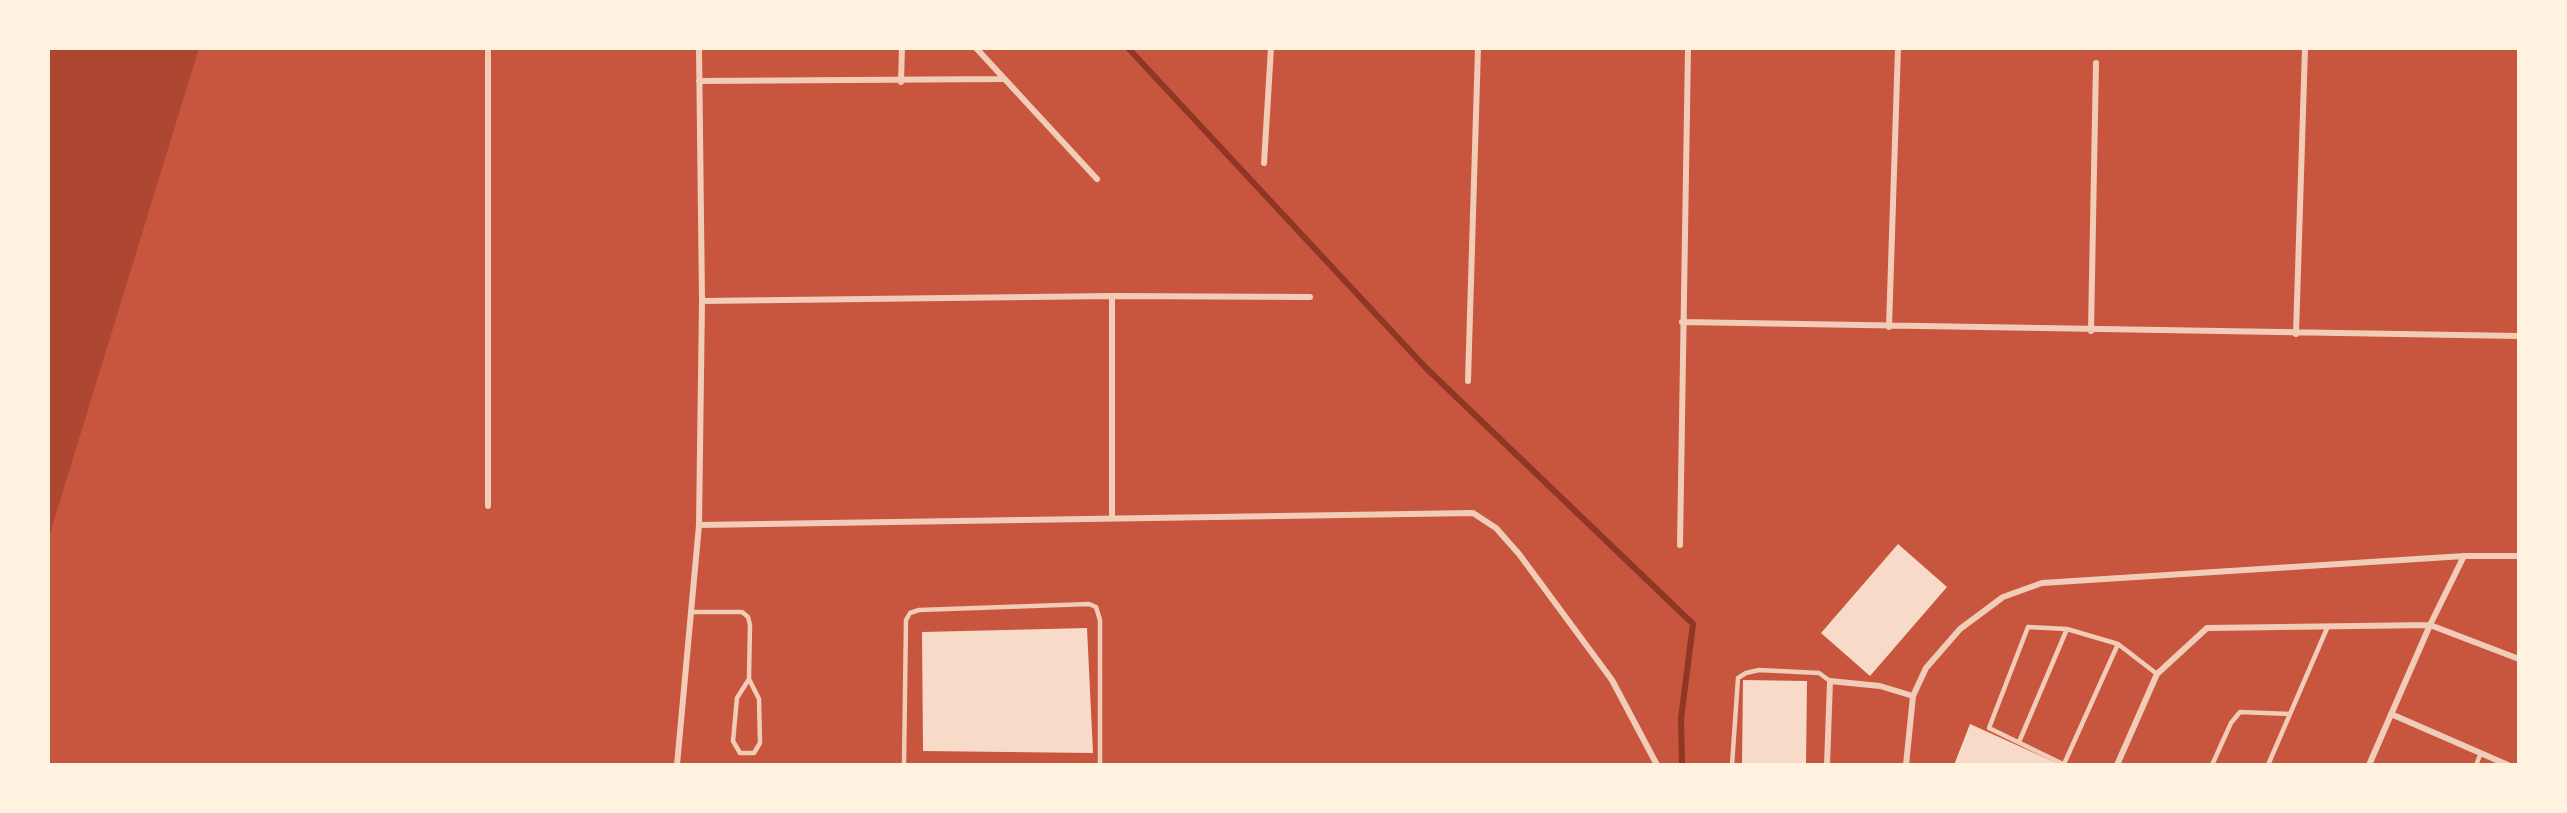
<!DOCTYPE html>
<html>
<head>
<meta charset="utf-8">
<style>
	body { margin:0 }
	#map { position:relative; width:2567px; height:813px; overflow:hidden; background:#c8553d; font-family:Montserrat,sans-serif }
	canvas { display:block }
	.frame { position:absolute; inset:0; border:50px solid #fff3e0; pointer-events:none }
</style>
</head>
<body>
<div id="map">
<canvas width="2567" height="813"></canvas>
<div class="frame"></div>
</div>
<script>
const g = document.querySelector('canvas').getContext('2d');
g.lineJoin = 'round';
function paint(path, color) {
  g.fillStyle = color;
  g.fill(path, 'evenodd');
}
function poly(rows) {
  const path = new Path2D();
  for (const r of rows) {
    path.moveTo(r[0], r[1]);
    for (let i = 2; i < r.length; i += 2) path.lineTo(r[i], r[i + 1]);
  }
  return path;
}
function trace(path, color, width, dash) {
  g.strokeStyle = color;
  g.lineWidth = width;
  g.lineCap = dash ? 'butt' : 'round';
  g.setLineDash(dash || []);
  g.stroke(path);
}
paint(poly([
	[48,48,199,48,48,540]
]), '#ae4732');
trace(poly([
	[1128,48,1426,368,1693,624,1681,719,1682,765]
]), '#8f3625', 6);
paint(poly([
	[1898,544,1947,587,1870,676,1821,633],
	[1087,628,1093,753,923,751,922,632],
	[1743,680,1807,681,1806,765,1742,765],
	[1970,724,2061,765,1954,765]
]), '#f7dbc8');
trace(poly([
	[691,612,742,612,748,617,750,625,749,679,759,699,760,743,754,753,740,753,733,741,737,698,749,679],
	[2019,742,2067,629],
	[2064,764,2118,644],
	[904,765,906,620,910,613,919,610,1089,604,1096,607,1100,620,1100,765],
	[1732,765,1738,678,1746,673,1759,670,1819,673,1830,681],
	[2065,765,1989,728,2028,627,2067,629,2118,644,2157,674],
	[2212,765,2231,723,2240,712,2290,714],
	[2268,765,2328,626],
	[2476,765,2481,753]
]), '#f1ccb7', 4.5);
trace(poly([
	[976,48,1097,179],
	[699,81,1003,79],
	[901,82,902,48],
	[1264,163,1271,48],
	[1112,296,1112,518],
	[702,301,1112,296,1310,297],
	[1682,322,2519,336],
	[1889,327,1898,48],
	[2091,331,2096,63],
	[2296,334,2305,48],
	[1468,381,1478,48],
	[488,506,488,48],
	[699,525,1473,513,1496,528,1519,554,1612,680,1657,765],
	[1680,545,1688,48],
	[2391,714,2508,765],
	[677,765,699,525,702,301,699,48],
	[1827,765,1830,681,1880,686,1913,696],
	[1906,765,1913,696,1926,668,1960,629,2003,597,2042,583,2464,556,2519,556],
	[2117,765,2157,674,2207,628,2430,625,2519,659],
	[2369,765,2430,625,2464,556]
]), '#f1ccb7', 6);
</script>
</body>
</html>
